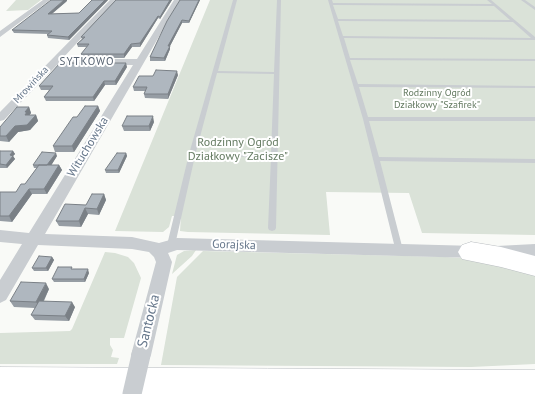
<!DOCTYPE html>
<html>
<head>
<meta charset="utf-8">
<style>
	body { margin:0 }
	canvas { display:block; background:#f9faf7 }
</style>
</head>
<body>
<canvas width="535" height="394"></canvas>
<script>
const g = document.querySelector('canvas').getContext('2d');
g.lineJoin = 'round';
function paint(path, color) {
  g.fillStyle = color;
  g.fill(path, 'evenodd');
}
function poly(rows) {
  const path = new Path2D();
  for (const r of rows) {
    path.moveTo(r[0], r[1]);
    for (let i = 2; i < r.length; i += 2) path.lineTo(r[i], r[i + 1]);
  }
  return path;
}
function trace(path, color, width, dash) {
  g.strokeStyle = color;
  g.lineWidth = width;
  g.lineCap = dash ? 'butt' : 'round';
  g.setLineDash(dash || []);
  g.stroke(path);
}
function write(font, color, halo, rows, align = 'center') {
  g.font = font + ' "PT Sans",sans-serif';
  g.lineWidth = 4;
  g.setLineDash([]);
  g.textBaseline = 'middle';
  g.strokeStyle = halo;
  g.fillStyle = color;
  for (const [text, x, y, turn = 0] of rows) {
    g.save();
    g.translate(x, y);
    g.rotate((+turn || 0) * Math.PI / 180);
    g.textAlign = isNaN(turn) ? turn : align;
    if (halo) g.strokeText(text, 0, 0);
    g.fillText(text, 0, 0);
    g.restore();
  }
}
paint(poly([
	[16,0,41,0,28,10,6,11],
	[210,0,535,0,535,235,422,233,409,193,326,192,330,235,188,232,180,231,181,216,172,216,169,227,163,232,115,231],
	[196,250,192,256,172,274,177,255,184,251],
	[203,251,446,257,476,259,535,271,535,364,471,367,161,365,177,277],
	[105,252,115,253,128,257,134,263,141,278,124,338,110,338,110,345,113,350,111,357,119,358,117,364,0,364,0,333,70,331,72,329]
]), '#dae2d8');
const primary = poly([
	[471,242,501,247,535,256,535,276,501,267,462,259,458,252,462,245,471,242],
	[0,367,535,370,535,394,0,394,0,367]
]);
trace(primary, '#babec2', 1);
paint(poly([
	[233,0,237,0,218,71,274,72,277,0,281,0,276,228,275,230,272,231,269,230,268,228,271,157,195,156,175,245,174,247,171,248,168,247,167,245,189,154,233,0],
	[217,73,274,74,271,153,196,152,217,73],
	[328,0,332,0,333,3,492,4,487,0,491,0,535,37,535,40,344,38,350,58,535,59,535,61,350,60,358,84,535,86,535,88,359,87,368,117,535,117,535,121,369,121,379,157,535,159,535,163,380,161,403,250,402,252,399,253,396,252,363,119,328,0],
	[333,5,494,6,510,20,338,19,333,5],
	[338,21,513,22,531,38,343,36,338,21],
	[521,0,525,0,535,7,535,10,521,0]
]), '#c9cdd1');
paint(poly([
	[43,0,50,0,0,37,0,31,43,0],
	[110,0,117,0,62,59,137,59,174,0,180,0,45,234,132,237,159,243,177,238,476,246,482,248,484,252,482,256,476,258,177,250,168,253,172,262,151,355,148,362,141,365,134,362,131,355,156,262,154,257,149,252,132,249,38,245,6,300,0,303,0,280,22,244,0,242,0,230,29,233,133,65,57,65,4,120,0,121,0,112,110,0],
	[535,244,535,256,497,258,491,256,489,252,491,248,497,246,535,244]
]), '#c9cdd1');
paint(primary, '#fff');
trace(poly([
	[132,394,141,355]
]), '#c9cdd1', 19);
paint(poly([
	[92,0,108,0,69,40,48,38,47,35,49,34,14,33,12,30,67,1,52,14,79,13],
	[116,0,172,0,160,19,158,18,140,47,132,47,124,58,82,58,81,54,87,47,78,47,77,44,82,39,81,37],
	[180,0,200,0,189,23,182,23,170,46,170,49,165,61,150,61,150,57],
	[127,67,116,85,105,85,94,101,46,101,44,97,49,90,41,90,39,86],
	[178,75,168,99,145,98,144,94,145,91,134,91,133,87,153,76],
	[98,106,100,111,74,152,55,152,53,146,77,117],
	[29,107,31,113,29,115,36,115,38,121,30,130,18,132,9,142,0,141,0,127],
	[154,122,150,131,124,131,122,126],
	[0,151,13,151,15,154,13,156,15,159,7,168,0,168],
	[126,153,127,156,119,173,106,173,105,170],
	[57,156,51,165,59,165,62,170,47,194,32,194,12,222,0,221,0,192,16,192,25,184,37,168,34,168,33,165],
	[104,194,106,200,99,215,88,214,81,227,59,226,56,221,86,205],
	[52,257,54,260,48,271,34,271,32,268],
	[89,273,85,282,54,282,52,279],
	[49,289,44,301,75,307,69,321,35,320,31,315,35,308,14,307,10,301]
]), '#969da4');
paint(poly([
	[64,0,67,0,67,1,49,16,48,14],
	[105,0,108,0,69,40,68,37],
	[170,0,172,0,160,19,160,17],
	[199,0,200,0,189,23,189,21],
	[158,16,158,18,140,47,140,43],
	[182,20,182,23,170,46,170,49,165,61,164,58,168,46],
	[131,44,132,47,124,58,124,54],
	[126,63,127,67,116,85,115,81],
	[177,71,178,75,168,99,168,94],
	[104,81,105,85,94,101,93,97],
	[98,106,100,111,74,152,72,146],
	[29,107,31,113,29,116,28,121,25,112],
	[36,115,38,121,30,130,18,132,9,142,6,136,15,126],
	[153,116,154,122,150,131,149,126],
	[13,151,15,154,13,156,15,159,7,168,6,165,10,155],
	[56,153,57,156,49,169,47,165],
	[126,153,127,156,119,173,118,170],
	[59,165,62,170,47,194,44,189],
	[29,189,32,194,12,222,9,216],
	[104,194,106,200,99,215,97,209],
	[85,208,88,214,81,227,79,221],
	[52,257,54,260,48,271,46,268],
	[88,269,89,273,85,282,84,279],
	[46,283,49,289,40,308,36,302],
	[72,302,75,307,69,321,65,316]
]), '#7a8086');
const building = poly([
	[51,0,64,0,48,14,79,13,92,0,105,0,68,37,47,35,52,31,12,30,51,0],
	[116,0,170,0,160,17,158,16,140,43,131,44,124,54,81,54,89,44,77,44,85,37,81,37,116,0],
	[180,0,199,0,189,21,182,20,168,46,170,46,164,58,150,57,167,21,180,0],
	[60,63,126,63,115,81,104,81,93,97,44,97,53,86,39,86,60,63],
	[156,70,177,71,168,94,144,94,147,87,133,87,139,76,153,76,156,70],
	[85,106,98,106,72,146,53,146,73,117,77,117,85,106],
	[17,107,29,107,25,112,27,112,25,115,36,115,27,125,15,126,6,136,0,136,0,127,17,107],
	[127,116,153,116,149,126,122,126,127,116],
	[0,151,13,151,10,155,13,156,6,165,0,164,0,151],
	[42,152,56,153,47,165,33,165,42,152],
	[117,153,126,153,118,170,105,170,117,153],
	[39,165,59,165,44,189,29,189,9,216,0,216,0,192,16,192,21,184,25,184,39,165],
	[92,194,104,194,97,209,85,208,79,221,56,221,65,204,86,205,92,194],
	[39,256,52,257,46,268,32,268,39,256],
	[58,267,72,267,71,269,88,269,84,279,52,279,58,267],
	[21,282,46,283,36,302,10,301,21,282],
	[39,301,72,302,65,316,31,315,39,301]
]);
paint(building, '#afb7bf');
trace(building, '#7a8086', 1);
write('10px', '#66778b', '#fff', [
	["Mrowińska",31,85,-47]
]);
write('10px', '#657b62', '#fff', [
	["Rodzinny Ogród",437,93],
	["Działkowy \"Szafirek\"",437,105]
]);
g.letterSpacing = '1px';
write('11px', '#55616f', '#fff', [
	["SYTKOWO",87,62]
]);
g.letterSpacing = '0px';
write('12px', '#657b62', '#fff', [
	["Rodzinny Ogród",238,143],
	["Działkowy \"Zacisze\"",238,157]
]);
write('12px', '#66778b', '#fff', [
	["Wituchowska",88,147,-59],
	["Gorajska",234,245,2]
]);
write('14px', '#66778b', '#fff', [
	["Santocka",149,321,-76]
]);
</script>
</body>
</html>
